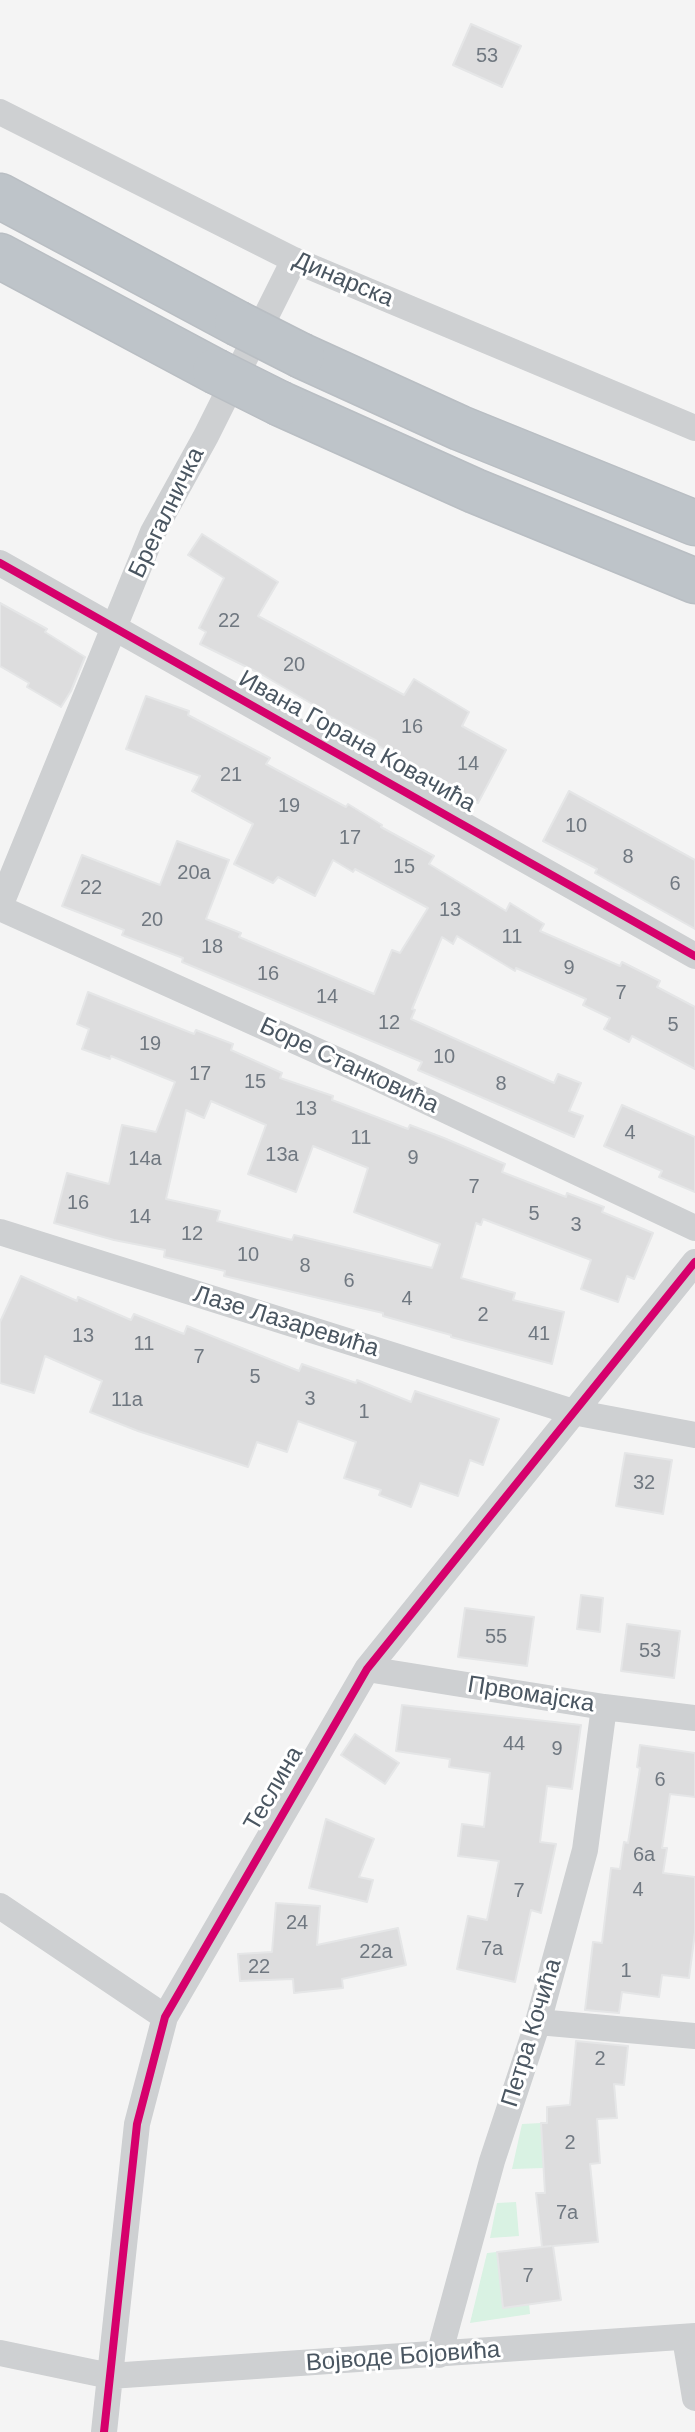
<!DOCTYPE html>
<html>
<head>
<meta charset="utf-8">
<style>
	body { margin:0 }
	canvas { display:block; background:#f4f4f4 }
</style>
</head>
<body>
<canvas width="695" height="2432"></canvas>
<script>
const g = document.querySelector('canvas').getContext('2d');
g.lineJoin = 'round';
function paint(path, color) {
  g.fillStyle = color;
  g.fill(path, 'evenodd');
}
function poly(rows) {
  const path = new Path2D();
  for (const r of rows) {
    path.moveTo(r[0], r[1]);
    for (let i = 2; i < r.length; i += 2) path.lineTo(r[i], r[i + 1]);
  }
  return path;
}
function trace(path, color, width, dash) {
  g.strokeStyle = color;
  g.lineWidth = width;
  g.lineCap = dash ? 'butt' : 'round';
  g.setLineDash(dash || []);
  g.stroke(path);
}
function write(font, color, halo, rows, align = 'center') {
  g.font = font + ' Helvetica,sans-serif';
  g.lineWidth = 6;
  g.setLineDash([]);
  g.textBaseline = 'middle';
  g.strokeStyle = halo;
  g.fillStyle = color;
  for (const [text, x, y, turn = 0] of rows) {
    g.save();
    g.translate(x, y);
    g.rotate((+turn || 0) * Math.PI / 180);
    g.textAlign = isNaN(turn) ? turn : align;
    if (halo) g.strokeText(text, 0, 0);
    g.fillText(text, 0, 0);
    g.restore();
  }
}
paint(poly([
	[541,2123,544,2168,512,2169,522,2124],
	[516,2202,519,2236,490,2238,497,2203],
	[497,2252,503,2307,529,2304,530,2314,470,2323,487,2253]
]), '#d9f2e3');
const building = poly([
	[471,24,521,46,502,87,453,65,471,24],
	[202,534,278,582,258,616,404,695,414,679,469,712,462,726,506,750,478,803,433,779,375,744,377,741,323,713,324,711,261,674,200,644,206,632,199,628,224,578,188,555,202,534],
	[0,603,47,629,45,632,85,657,71,691,61,707,27,687,29,683,0,666,0,603],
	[146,696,189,711,188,715,270,758,266,764,346,807,348,804,382,825,381,827,434,856,429,864,506,911,510,903,544,924,540,931,620,966,622,962,660,981,657,987,695,1007,695,1069,632,1036,629,1042,604,1029,610,1018,583,1005,586,999,516,968,515,971,457,936,453,944,442,937,412,1009,415,1010,411,1019,554,1083,558,1074,581,1083,569,1111,583,1116,574,1137,418,1070,422,1062,182,962,183,958,122,935,124,930,62,906,82,855,160,885,177,841,229,860,206,919,241,933,239,937,374,994,392,950,400,953,428,908,355,869,353,872,333,860,315,896,278,877,273,883,234,864,253,824,192,791,200,776,126,749,146,696],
	[569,791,695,860,695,929,595,873,597,869,543,841,569,791],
	[88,992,194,1034,196,1030,233,1044,231,1050,282,1073,280,1078,333,1096,332,1100,408,1129,410,1125,444,1138,505,1164,502,1172,566,1197,567,1193,604,1207,602,1212,653,1233,634,1279,627,1276,618,1302,581,1289,591,1260,483,1219,481,1225,476,1223,461,1278,515,1293,513,1300,564,1312,552,1364,451,1337,451,1335,383,1316,383,1313,224,1276,225,1271,164,1257,165,1250,114,1240,54,1223,67,1173,109,1184,122,1125,156,1132,175,1082,111,1056,110,1059,82,1049,89,1029,77,1024,88,992],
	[211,1101,266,1125,248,1174,296,1192,313,1146,368,1168,354,1212,440,1244,432,1268,294,1235,292,1240,217,1221,220,1211,166,1199,186,1110,204,1118,211,1101],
	[622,1105,695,1137,695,1192,659,1177,662,1171,604,1146,622,1105],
	[21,1276,77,1301,78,1297,131,1320,134,1314,184,1334,187,1326,299,1371,302,1364,356,1383,357,1380,411,1402,415,1391,499,1419,483,1465,470,1460,458,1496,420,1483,411,1507,379,1495,381,1490,344,1478,356,1442,298,1421,287,1452,257,1442,248,1467,138,1431,90,1412,102,1381,45,1356,34,1393,0,1383,0,1322,21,1276],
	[625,1453,672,1460,663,1514,616,1506,625,1453],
	[581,1595,603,1598,600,1632,577,1629,581,1595],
	[465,1608,534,1617,527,1666,458,1657,465,1608],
	[627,1624,680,1631,674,1678,621,1671,627,1624],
	[402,1705,581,1725,572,1789,547,1786,540,1842,556,1844,541,1913,531,1910,515,1982,457,1969,468,1916,487,1920,499,1861,458,1856,462,1824,484,1827,490,1773,449,1767,450,1759,396,1751,402,1705],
	[355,1734,399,1763,385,1784,341,1755,355,1734],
	[640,1745,695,1753,695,1797,670,1794,662,1848,667,1848,663,1873,695,1877,695,1932,689,1978,662,1975,659,1997,622,1992,619,2013,585,2010,593,1942,602,1943,611,1868,620,1869,624,1842,628,1843,640,1768,637,1767,640,1745],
	[326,1819,374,1839,359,1877,373,1880,367,1902,309,1888,326,1819],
	[276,1903,320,1906,317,1945,398,1928,406,1965,342,1979,343,1988,294,1993,293,1979,240,1981,238,1954,272,1952,276,1903],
	[576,2041,628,2046,624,2085,614,2084,617,2118,597,2119,600,2163,590,2164,598,2242,553,2246,561,2300,503,2308,497,2252,551,2246,542,2247,536,2193,545,2193,541,2123,547,2123,547,2107,570,2105,576,2041]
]);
paint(building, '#ddddde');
trace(building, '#e5e6e7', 2);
const highway = poly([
	[0,196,237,323],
	[0,256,215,371],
	[302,356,460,428,695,523],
	[281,404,475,491,695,581]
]);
trace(highway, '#b9bec3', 47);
trace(poly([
	[0,112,294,260,695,428],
	[0,563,695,956],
	[0,906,153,532,206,436,294,260],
	[0,908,375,1077,695,1228],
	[0,1232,573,1412,695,1435],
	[367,1669,604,1707,695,1718],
	[0,1906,165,2017],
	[538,2022,695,2036],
	[685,2338,695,2398],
	[0,2353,110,2376,695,2336],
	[439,2355,492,2161,538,2022,585,1850,604,1707],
	[104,2432,137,2124,165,2017,367,1669,695,1262]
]), '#ced0d2', 26);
trace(highway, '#bec4c9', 44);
const highwayBridge = poly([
	[237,323,302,356],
	[215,371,281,404]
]);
trace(highwayBridge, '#b9bec3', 47, []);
trace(highwayBridge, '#bec4c9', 44);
trace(poly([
	[0,563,695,956],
	[104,2432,137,2124,165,2017,367,1669,695,1262]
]), '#d6006c', 8);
write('20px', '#707881', null, [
	["53",487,56],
	["22",229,621],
	["20",294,665],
	["16",412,727],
	["14",468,764],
	["21",231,775],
	["19",289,806],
	["10",576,826],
	["17",350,838],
	["8",628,857],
	["15",404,867],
	["20a",194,873],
	["6",675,884],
	["22",91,888],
	["13",450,910],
	["20",152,920],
	["11",512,937],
	["18",212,947],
	["9",569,968],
	["16",268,974],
	["7",621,993],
	["14",327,997],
	["12",389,1023],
	["5",673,1025],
	["19",150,1044],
	["10",444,1057],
	["17",200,1074],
	["15",255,1082],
	["8",501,1084],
	["13",306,1109],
	["4",630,1133],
	["11",361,1138],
	["13a",282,1155],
	["9",413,1158],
	["14a",145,1159],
	["7",474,1187],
	["16",78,1203],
	["5",534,1214],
	["14",140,1217],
	["3",576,1225],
	["12",192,1234],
	["10",248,1255],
	["8",305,1266],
	["6",349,1281],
	["4",407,1299],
	["2",483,1315],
	["41",539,1334],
	["13",83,1336],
	["11",144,1344],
	["7",199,1357],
	["5",255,1377],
	["3",310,1399],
	["11a",127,1400],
	["1",364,1412],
	["32",644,1483],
	["55",496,1637],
	["53",650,1651],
	["44",514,1744],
	["9",557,1749],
	["6",660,1780],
	["6a",644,1855],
	["4",638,1890],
	["7",519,1891],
	["24",297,1923],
	["7a",492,1949],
	["22a",376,1952],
	["22",259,1967],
	["1",626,1971],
	["2",600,2059],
	["2",570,2143],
	["7a",567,2213],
	["7",528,2276]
]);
write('24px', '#4a5661', '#fff', [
	["Динарска",343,280,23],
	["Брегалничка",167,513,-64],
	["Ивана Горана Ковачића",357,742,29],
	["Боре Станковића",349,1066,25],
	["Лазе Лазаревића",286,1322,17],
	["Првомајска",531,1695,9],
	["Теслина",274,1789,-60],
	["Петра Кочића",532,2033,-73],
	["Војводе Бојовића",403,2357,-4]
]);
</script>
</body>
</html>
